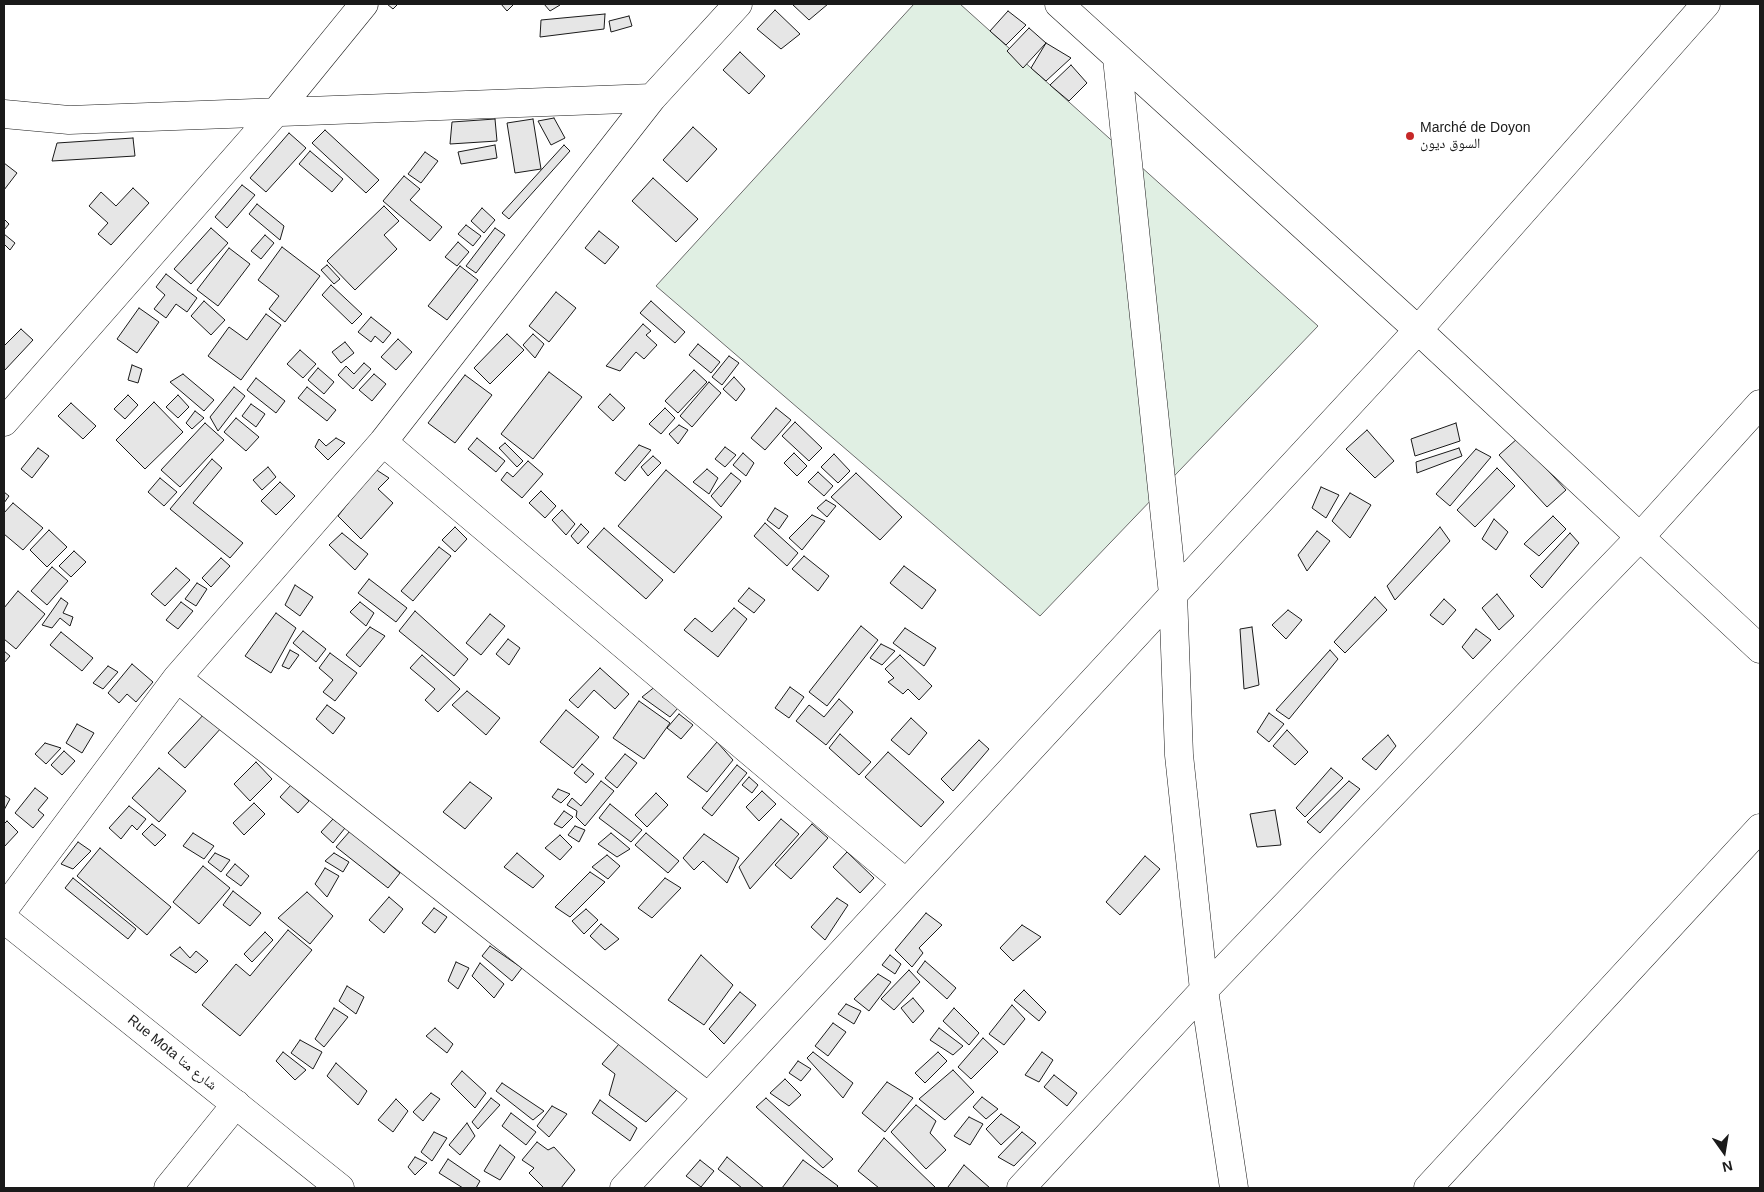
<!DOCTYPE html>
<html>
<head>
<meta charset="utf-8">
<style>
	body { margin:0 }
	#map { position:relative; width:1764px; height:1192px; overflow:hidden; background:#fff; font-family:Arial,sans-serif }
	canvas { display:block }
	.frame { position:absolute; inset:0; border:5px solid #1a1a1a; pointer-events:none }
	.north { position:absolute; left:1699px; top:1127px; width:50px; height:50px; -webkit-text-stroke:4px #fff; paint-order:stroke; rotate:167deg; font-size:14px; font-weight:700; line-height:20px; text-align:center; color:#1a1a1a }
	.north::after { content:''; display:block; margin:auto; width:18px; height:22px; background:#1a1a1a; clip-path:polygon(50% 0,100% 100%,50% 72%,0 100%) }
</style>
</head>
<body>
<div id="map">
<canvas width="1764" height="1192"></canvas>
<div class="frame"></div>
<div class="north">N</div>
</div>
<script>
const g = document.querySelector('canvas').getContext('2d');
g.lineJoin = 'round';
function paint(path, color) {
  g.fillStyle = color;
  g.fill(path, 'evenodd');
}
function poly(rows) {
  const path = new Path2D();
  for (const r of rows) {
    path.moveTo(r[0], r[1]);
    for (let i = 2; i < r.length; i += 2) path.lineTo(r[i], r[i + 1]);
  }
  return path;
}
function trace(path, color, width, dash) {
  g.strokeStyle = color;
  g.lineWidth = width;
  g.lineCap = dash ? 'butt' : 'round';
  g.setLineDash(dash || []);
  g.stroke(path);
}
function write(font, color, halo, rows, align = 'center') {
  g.font = font + ' Arial,"Noto Naskh Arabic",sans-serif';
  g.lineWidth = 4;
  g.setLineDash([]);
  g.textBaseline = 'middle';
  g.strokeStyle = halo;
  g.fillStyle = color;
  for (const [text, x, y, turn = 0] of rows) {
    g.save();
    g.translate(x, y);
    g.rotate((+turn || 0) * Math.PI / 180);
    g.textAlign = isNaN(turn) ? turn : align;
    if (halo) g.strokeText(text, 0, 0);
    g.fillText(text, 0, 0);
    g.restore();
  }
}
const green = poly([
	[914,4,960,4,1318,326,1040,616,656,286,914,4]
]);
paint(green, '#e0efe3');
trace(green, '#6a6a6a', 1);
const building = poly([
	[387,4,398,4,393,9,387,4],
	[501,4,514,4,507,11,501,4],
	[544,4,560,4,560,5,550,11,544,4],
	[792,4,828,4,809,20,792,4],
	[775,10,800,34,781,49,757,29,775,10],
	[1008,11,1026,25,1006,45,990,31,1008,11],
	[605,14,604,29,540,37,541,20,605,14],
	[629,16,632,26,611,32,609,21,629,16],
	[1029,28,1046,43,1023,68,1007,51,1029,28],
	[1046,43,1071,58,1046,81,1031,68,1046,43],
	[740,52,765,76,749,94,723,70,740,52],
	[1071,65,1087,83,1069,101,1050,85,1071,65],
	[554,118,565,138,551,145,538,121,554,118],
	[495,119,497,141,450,144,452,122,495,119],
	[533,119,541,169,515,173,507,123,533,119],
	[693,127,717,149,687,182,663,160,693,127],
	[325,130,379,180,366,193,312,143,325,130],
	[289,133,306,148,266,192,250,178,289,133],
	[133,138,135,156,52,161,57,143,133,138],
	[495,145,497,158,461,164,458,152,495,145],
	[564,145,570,151,509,219,502,213,564,145],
	[310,151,343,179,332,192,299,164,310,151],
	[425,152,438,161,421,183,408,174,425,152],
	[4,163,17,173,4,190,4,163],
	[404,176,420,189,410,200,442,227,430,241,383,201,404,176],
	[653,178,698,219,676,242,632,201,653,178],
	[242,185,255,195,227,228,215,217,242,185],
	[133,188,149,203,111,245,98,234,108,223,89,206,101,192,116,206,133,188],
	[257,204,284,226,280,240,249,214,257,204],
	[384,206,399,221,384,235,397,249,355,290,327,261,384,206],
	[482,208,495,220,484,233,471,221,482,208],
	[4,219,9,224,4,230,4,219],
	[466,225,481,236,473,246,458,234,466,225],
	[211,228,228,243,191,284,174,269,211,228],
	[495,228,505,235,476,273,466,266,495,228],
	[599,231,619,247,605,264,585,248,599,231],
	[4,234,15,243,10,250,4,244,4,234],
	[265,235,274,243,261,259,251,251,265,235],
	[458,242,469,252,457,266,445,257,458,242],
	[282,247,320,276,285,322,269,309,279,296,258,280,282,247],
	[229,248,250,264,218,306,197,290,229,248],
	[327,265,340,279,334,284,321,270,327,265],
	[460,266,478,280,447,320,428,306,460,266],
	[166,274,197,298,187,312,176,304,166,318,154,309,165,295,156,287,166,274],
	[331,285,362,314,352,324,322,295,331,285],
	[556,292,576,308,549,342,529,326,556,292],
	[204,301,225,320,211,335,191,316,204,301],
	[651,301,685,332,675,343,640,313,651,301],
	[139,308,159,322,137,353,117,339,139,308],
	[266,314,281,325,241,380,208,356,229,327,247,340,266,314],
	[371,317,391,333,383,343,375,336,371,342,358,332,371,317],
	[643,324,651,331,646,335,657,345,644,359,636,352,620,371,606,366,643,324],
	[21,329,33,340,4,371,4,346,21,329],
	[507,334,524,350,490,384,474,368,507,334],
	[533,334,544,344,535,358,523,345,533,334],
	[398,339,412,352,396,370,381,357,398,339],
	[345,342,354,353,341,363,332,352,345,342],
	[698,344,720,362,711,373,689,355,698,344],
	[300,350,316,364,303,378,287,364,300,350],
	[729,356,739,363,722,385,712,377,729,356],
	[364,363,371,369,353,389,338,375,346,366,354,374,364,363],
	[132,365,142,369,138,383,128,380,132,365],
	[318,368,334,382,324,394,308,380,318,368],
	[694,370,707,382,678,413,665,401,694,370],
	[549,372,582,397,533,459,501,434,549,372],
	[183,374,214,400,204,411,170,382,183,374],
	[374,374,386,384,372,401,359,390,374,374],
	[465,375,492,395,455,443,428,423,465,375],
	[734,377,745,389,736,401,723,389,734,377],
	[256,378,285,401,276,413,247,390,256,378],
	[709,382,721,393,692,427,680,416,709,382],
	[234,387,245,396,218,431,210,417,234,387],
	[307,387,336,410,327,421,298,398,307,387],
	[610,394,625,408,613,421,598,407,610,394],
	[128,395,138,405,125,419,114,409,128,395],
	[178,395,189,407,178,418,166,407,178,395],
	[154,402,183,432,145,469,116,440,154,402],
	[71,403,96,426,83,439,58,416,71,403],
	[251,404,265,414,256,427,242,416,251,404],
	[665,408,675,418,661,434,649,424,665,408],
	[776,408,791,420,765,450,751,438,776,408],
	[195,411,204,418,192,429,186,423,195,411],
	[236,418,259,437,246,451,224,432,236,418],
	[795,422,822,448,809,461,782,436,795,422],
	[205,423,224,440,180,487,161,470,205,423],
	[1456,423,1460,441,1415,456,1411,439,1456,423],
	[679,425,688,430,678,444,669,434,679,425],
	[1367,430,1394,461,1375,478,1346,449,1367,430],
	[336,438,345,443,328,460,315,447,319,439,326,446,336,438],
	[477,438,505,461,496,472,468,449,477,438],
	[1518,438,1566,490,1547,507,1499,455,1518,438],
	[505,443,523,461,517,467,499,448,505,443],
	[639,445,651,450,625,481,615,473,639,445],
	[725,447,736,455,725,467,715,459,725,447],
	[38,448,49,456,32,478,21,469,38,448],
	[1459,448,1462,456,1417,473,1416,462,1459,448],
	[1476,449,1491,457,1450,506,1436,494,1476,449],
	[743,453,754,463,746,476,733,465,743,453],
	[794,453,807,466,797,476,784,463,794,453],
	[834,454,850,471,838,483,821,467,834,454],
	[653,456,661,463,648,476,641,467,653,456],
	[212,459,222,468,193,503,243,543,230,558,170,509,212,459],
	[528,461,543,474,522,498,501,480,507,472,513,477,528,461],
	[268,467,276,477,262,490,253,480,268,467],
	[1497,468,1515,486,1475,527,1457,510,1497,468],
	[375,469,389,478,378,489,393,503,361,539,338,516,375,469],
	[707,469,718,478,709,494,693,482,707,469],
	[666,470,722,517,674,573,618,526,666,470],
	[818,472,833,486,824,496,808,482,818,472],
	[731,473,741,481,721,507,711,496,731,473],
	[856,473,902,517,880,540,831,497,856,473],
	[160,478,177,492,164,506,148,492,160,478],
	[280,482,295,496,276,515,261,501,280,482],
	[1321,487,1339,495,1326,518,1312,508,1321,487],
	[541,491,556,506,545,518,529,503,541,491],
	[4,492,9,496,4,503,4,492],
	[1350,493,1371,505,1350,538,1332,521,1350,493],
	[826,500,836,506,827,517,817,508,826,500],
	[13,503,43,528,23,550,4,534,4,513,13,503],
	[775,508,788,516,779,529,767,520,775,508],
	[562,510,575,524,566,535,552,520,562,510],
	[812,515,825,521,802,550,789,538,812,515],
	[1553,516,1566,529,1539,556,1524,544,1553,516],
	[1494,519,1508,532,1496,550,1482,539,1494,519],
	[765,523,798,553,787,566,754,536,765,523],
	[581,524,589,532,578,544,571,536,581,524],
	[455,527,467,539,455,552,442,540,455,527],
	[1440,527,1450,541,1395,600,1387,586,1440,527],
	[604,528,663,580,646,599,587,547,604,528],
	[49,530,67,547,47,567,30,550,49,530],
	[1317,531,1330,541,1307,571,1298,555,1317,531],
	[342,533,368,554,355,570,329,545,342,533],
	[1570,533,1579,543,1542,588,1530,576,1570,533],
	[439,547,451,556,413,601,401,591,439,547],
	[74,551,86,562,71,577,59,566,74,551],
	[804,556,829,576,818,591,792,569,804,556],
	[221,558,230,566,211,587,202,578,221,558],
	[904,566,936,590,922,609,890,583,904,566],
	[52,567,68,581,47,605,31,591,52,567],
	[176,568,190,580,165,606,151,594,176,568],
	[369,579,407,608,396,622,358,593,369,579],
	[197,583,207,589,196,606,185,599,197,583],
	[295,585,313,597,300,616,285,605,295,585],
	[749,588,765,600,754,613,738,601,749,588],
	[18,591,45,614,16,649,4,639,4,608,18,591],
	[1497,594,1514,616,1499,630,1482,608,1497,594],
	[1375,597,1387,610,1345,653,1334,642,1375,597],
	[61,598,68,603,63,613,73,617,70,626,60,618,52,628,42,625,61,598],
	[1444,599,1456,610,1443,625,1430,615,1444,599],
	[181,602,193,611,178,629,166,620,181,602],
	[360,602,374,613,366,626,350,612,360,602],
	[734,608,747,619,718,657,684,630,695,618,712,632,734,608],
	[1288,610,1302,620,1286,639,1272,625,1288,610],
	[415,611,468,659,454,676,399,631,415,611],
	[276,613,296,628,271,673,245,656,276,613],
	[490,614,505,626,481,655,466,643,490,614],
	[861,626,878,640,827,706,809,692,861,626],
	[370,627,385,636,360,667,346,655,370,627],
	[1252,627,1259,685,1244,689,1240,629,1252,627],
	[905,628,936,648,924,666,893,643,905,628],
	[1476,629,1491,640,1473,659,1462,647,1476,629],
	[303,631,326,649,316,662,293,643,303,631],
	[61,632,93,658,82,671,50,645,61,632],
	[508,639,520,648,509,665,496,654,508,639],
	[881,644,895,651,882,665,870,658,881,644],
	[290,650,299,655,289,669,282,666,290,650],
	[1330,650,1338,659,1289,719,1276,710,1330,650],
	[4,651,10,656,4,663,4,651],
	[330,653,357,673,335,701,323,692,333,680,319,668,330,653],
	[422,655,460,689,438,712,425,700,435,689,410,668,422,655],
	[900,655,932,686,919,700,908,689,903,694,888,682,894,678,885,669,900,655],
	[132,664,153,682,136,702,127,694,119,703,108,693,132,664],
	[108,666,118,672,103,689,93,683,108,666],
	[600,668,629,694,615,709,594,690,578,708,569,700,600,668],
	[656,686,678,708,670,717,642,697,656,686],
	[790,687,804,697,789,718,775,708,790,687],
	[467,691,500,718,486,735,452,705,467,691],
	[839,699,853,712,826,745,796,721,809,705,824,717,839,699],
	[639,701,670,723,644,759,613,738,639,701],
	[327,705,345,718,333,734,316,719,327,705],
	[566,710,599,737,573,768,540,742,566,710],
	[206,712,222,727,185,768,168,753,206,712],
	[1269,713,1284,724,1269,742,1257,732,1269,713],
	[679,714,693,725,681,739,667,728,679,714],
	[911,718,927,733,909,755,891,740,911,718],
	[77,724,94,733,82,753,66,743,77,724],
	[1287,730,1308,752,1295,765,1273,746,1287,730],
	[840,734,871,762,859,775,829,748,840,734],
	[1388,735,1396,746,1376,770,1362,759,1388,735],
	[979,740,989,749,953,791,941,779,979,740],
	[717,742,733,760,707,792,687,777,717,742],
	[45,743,61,748,46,764,35,754,45,743],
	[64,751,75,761,62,775,51,765,64,751],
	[888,752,944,802,921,827,865,777,888,752],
	[625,754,637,763,617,788,605,778,625,754],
	[256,762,272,779,250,801,234,784,256,762],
	[582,764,594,774,586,783,574,773,582,764],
	[737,765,747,773,712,816,702,808,737,765],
	[159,768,186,791,159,822,132,798,159,768],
	[1331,768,1343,778,1305,817,1296,808,1331,768],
	[749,777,758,785,752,793,742,785,749,777],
	[601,781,614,791,585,826,576,817,577,811,567,805,572,798,581,806,601,781],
	[1349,781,1360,789,1320,833,1307,822,1349,781],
	[470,782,492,798,465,829,443,812,470,782],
	[291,785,309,801,298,813,280,797,291,785],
	[35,788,48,798,38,810,44,815,33,828,15,813,35,788],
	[558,789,570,794,561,803,552,797,558,789],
	[762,791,776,804,759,821,746,807,762,791],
	[656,793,668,805,647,827,635,815,656,793],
	[4,795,10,799,4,810,4,795],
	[254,803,265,814,244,835,233,823,254,803],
	[610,804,642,830,631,842,599,818,610,804],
	[129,806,146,819,137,830,132,825,121,839,109,828,129,806],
	[1275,810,1281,845,1257,847,1250,814,1275,810],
	[564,811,573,817,562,828,554,824,564,811],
	[333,819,345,828,333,843,321,832,333,819],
	[781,819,799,834,750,889,739,867,781,819],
	[7,821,18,832,4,847,4,824,7,821],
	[152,824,166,835,155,846,142,834,152,824],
	[812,824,828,838,791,879,775,865,812,824],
	[575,826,585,830,579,842,568,835,575,826],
	[350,831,400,873,388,888,336,847,350,831],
	[193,833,214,846,204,859,183,846,193,833],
	[611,833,630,849,617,857,598,844,611,833],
	[646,833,679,861,668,873,635,845,646,833],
	[704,834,739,858,727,883,703,861,694,870,683,858,704,834],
	[560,835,572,847,560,860,545,848,560,835],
	[78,842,91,851,73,869,61,864,78,842],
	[100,848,171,907,147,935,77,876,100,848],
	[847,852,874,878,860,893,833,867,847,852],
	[215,853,230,860,221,872,208,862,215,853],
	[334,853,349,862,343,872,325,861,334,853],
	[517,853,544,876,533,888,504,867,517,853],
	[607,855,620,866,608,879,592,867,607,855],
	[1145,856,1160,869,1120,915,1106,902,1145,856],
	[235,864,249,876,241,886,226,875,235,864],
	[203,866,230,888,199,924,173,902,203,866],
	[325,868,339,876,327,897,315,884,325,868],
	[590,872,605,882,570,917,555,907,590,872],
	[73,878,136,929,128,939,65,888,73,878],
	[665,878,681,888,652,918,638,908,665,878],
	[233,891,261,913,250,926,223,905,233,891],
	[307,892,333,916,310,944,278,918,307,892],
	[389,897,403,909,384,933,369,920,389,897],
	[837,898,848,905,825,940,811,927,837,898],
	[434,908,447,917,435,933,422,923,434,908],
	[586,909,598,920,584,934,572,921,586,909],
	[926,913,942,925,919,948,923,953,912,967,895,950,926,913],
	[601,924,619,939,605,950,590,936,601,924],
	[1022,925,1041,937,1013,961,1000,948,1022,925],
	[288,930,312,950,240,1036,202,1005,236,964,250,976,288,930],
	[265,932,273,940,252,962,244,954,265,932],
	[490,946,522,968,512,981,482,956,490,946],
	[180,947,190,958,196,951,208,961,196,973,170,955,180,947],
	[701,955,733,985,704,1025,668,1000,701,955],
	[890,955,901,964,895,974,882,965,890,955],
	[925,961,956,988,947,999,917,972,925,961],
	[456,962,469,968,458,989,448,981,456,962],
	[480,963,504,984,494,998,472,976,480,963],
	[909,970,920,982,894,1010,881,999,909,970],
	[878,974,891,982,869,1011,854,999,878,974],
	[347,986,364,997,356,1014,339,1001,347,986],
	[1024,990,1046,1012,1039,1021,1014,1000,1024,990],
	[740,992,756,1005,724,1044,709,1029,740,992],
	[913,998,924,1011,913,1023,901,1008,913,998],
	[846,1004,861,1011,854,1024,838,1014,846,1004],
	[1012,1005,1025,1019,1004,1045,989,1034,1012,1005],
	[334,1008,348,1017,324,1047,315,1039,334,1008],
	[954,1008,979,1033,969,1045,943,1021,954,1008],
	[833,1023,846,1032,828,1056,815,1046,833,1023],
	[435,1028,453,1044,447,1053,426,1036,435,1028],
	[939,1028,963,1046,953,1055,930,1040,939,1028],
	[983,1038,998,1052,971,1079,958,1067,983,1038],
	[300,1040,322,1052,313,1069,291,1053,300,1040],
	[619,1044,677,1090,646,1122,609,1095,615,1074,602,1064,619,1044],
	[283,1052,306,1070,295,1080,276,1061,283,1052],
	[813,1052,853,1083,843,1098,807,1058,813,1052],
	[938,1052,947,1061,925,1083,915,1073,938,1052],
	[1042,1052,1053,1060,1039,1082,1025,1075,1042,1052],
	[798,1061,811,1069,801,1081,789,1073,798,1061],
	[336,1063,367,1091,358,1105,327,1076,336,1063],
	[953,1070,974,1092,945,1120,919,1099,953,1070],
	[462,1071,486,1093,475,1108,451,1084,462,1071],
	[1054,1075,1077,1093,1067,1106,1044,1087,1054,1075],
	[785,1079,801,1095,789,1106,770,1093,785,1079],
	[887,1082,913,1098,885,1132,862,1113,887,1082],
	[502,1083,544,1111,533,1120,496,1091,502,1083],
	[431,1093,440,1099,423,1121,413,1112,431,1093],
	[982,1097,998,1109,986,1119,973,1107,982,1097],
	[491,1098,500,1105,478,1129,472,1122,491,1098],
	[766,1098,833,1159,823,1168,756,1107,766,1098],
	[396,1099,408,1111,393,1132,378,1120,396,1099],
	[600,1100,637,1128,630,1141,592,1113,600,1100],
	[916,1105,936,1121,930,1133,946,1150,926,1169,891,1132,916,1105],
	[552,1106,567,1114,549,1137,537,1126,552,1106],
	[511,1113,536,1132,526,1145,502,1126,511,1113],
	[1001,1114,1020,1127,1001,1145,986,1129,1001,1114],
	[969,1117,983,1124,970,1145,954,1136,969,1117],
	[467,1123,475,1136,460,1155,449,1145,467,1123],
	[434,1132,447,1138,432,1161,421,1152,434,1132],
	[1022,1132,1036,1143,1014,1166,998,1157,1022,1132],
	[884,1138,936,1188,879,1188,858,1171,884,1138],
	[537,1142,548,1150,554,1147,575,1170,561,1188,544,1188,529,1173,534,1168,522,1160,537,1142],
	[500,1145,515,1157,500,1180,484,1171,500,1145],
	[415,1157,427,1163,415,1175,408,1167,415,1157],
	[727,1157,764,1188,742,1188,718,1169,727,1157],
	[448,1159,480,1181,476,1188,463,1188,439,1173,448,1159],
	[700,1160,714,1171,701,1187,686,1176,700,1160],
	[803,1160,838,1186,836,1188,782,1188,803,1160],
	[964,1165,990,1188,949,1188,948,1187,964,1165]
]);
paint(building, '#e6e6e6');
trace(building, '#1a1a1a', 1);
const minor = poly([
	[1059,4,1418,330,1760,649],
	[1117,58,1173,594,1179,755,1204,990,1234,1188],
	[4,114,69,120,652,98],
	[4,422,276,112,364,4],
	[383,442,906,883],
	[177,678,708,1097],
	[4,909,177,678,383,442,652,98,738,4],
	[168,1188,236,1104],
	[624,1188,1418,330,1706,4],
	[1021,1188,1204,990,1640,537,1760,404],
	[1428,1188,1760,828]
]);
const highway = poly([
	[4,919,340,1188]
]);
trace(minor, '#1a1a1a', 29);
trace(highway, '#1a1a1a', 29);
trace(minor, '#fff', 28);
trace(highway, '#fff', 28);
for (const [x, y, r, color] of [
	[1410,136,5,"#c62828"]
]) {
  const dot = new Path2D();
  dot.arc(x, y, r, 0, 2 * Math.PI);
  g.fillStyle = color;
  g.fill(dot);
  trace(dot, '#fff', 2);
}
write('14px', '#1a1a1a', '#fff', [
	["Marché de Doyon",1420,128],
	["السوق ديون",1420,144]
], 'left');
write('14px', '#1a1a1a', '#fff', [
	["Rue Mota شارع متا",172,1053,39]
]);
</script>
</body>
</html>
